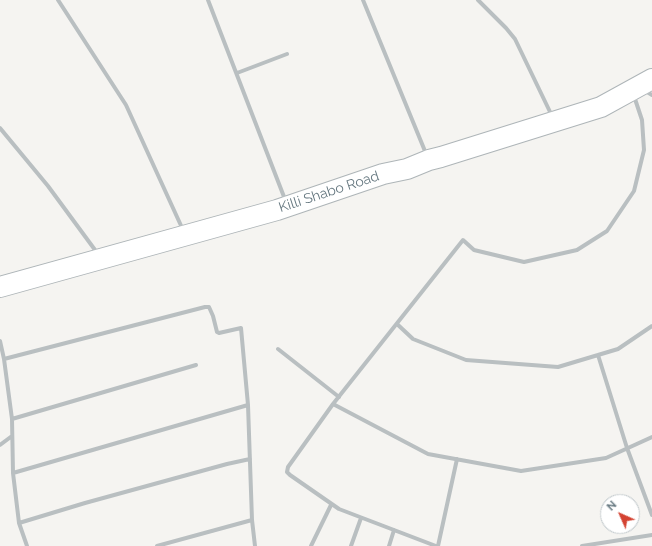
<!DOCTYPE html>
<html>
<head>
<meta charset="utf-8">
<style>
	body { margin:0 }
	#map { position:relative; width:652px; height:546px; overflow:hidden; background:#f5f4f1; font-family:Raleway,sans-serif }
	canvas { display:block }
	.north { position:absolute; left:600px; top:494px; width:40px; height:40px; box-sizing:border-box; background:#fff; border:1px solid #c2c9cc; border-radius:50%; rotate:315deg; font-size:11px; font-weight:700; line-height:16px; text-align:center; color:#667880 }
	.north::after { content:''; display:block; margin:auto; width:14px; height:18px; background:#d44332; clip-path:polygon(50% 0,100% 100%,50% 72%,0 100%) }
</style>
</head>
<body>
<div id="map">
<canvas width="652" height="546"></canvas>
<div class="north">N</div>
</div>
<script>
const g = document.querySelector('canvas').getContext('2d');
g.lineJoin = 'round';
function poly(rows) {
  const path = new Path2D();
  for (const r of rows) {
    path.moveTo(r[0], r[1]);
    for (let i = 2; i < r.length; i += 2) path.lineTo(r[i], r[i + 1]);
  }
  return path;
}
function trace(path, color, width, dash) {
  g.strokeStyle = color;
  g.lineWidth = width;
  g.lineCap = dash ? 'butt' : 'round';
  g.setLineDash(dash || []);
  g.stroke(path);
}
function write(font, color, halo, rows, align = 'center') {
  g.font = font + ' Raleway,sans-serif';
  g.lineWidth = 4;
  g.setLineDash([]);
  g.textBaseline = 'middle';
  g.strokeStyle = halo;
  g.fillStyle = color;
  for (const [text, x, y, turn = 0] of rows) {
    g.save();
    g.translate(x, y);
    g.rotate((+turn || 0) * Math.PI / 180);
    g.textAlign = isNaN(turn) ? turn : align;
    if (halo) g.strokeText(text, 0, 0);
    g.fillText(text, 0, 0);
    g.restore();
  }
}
const secondary = poly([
	[0,287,277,210,383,174,407,169,429,160,441,157,601,107,652,79]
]);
trace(secondary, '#aeb5b8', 22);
trace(poly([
	[58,0,126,105,183,230],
	[208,0,286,202],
	[363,0,427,156],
	[478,0,506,28,515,39,552,116],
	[237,73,287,54],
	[644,90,652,95],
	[0,128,48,186,98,254],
	[397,324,413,339,466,360,558,367,618,349,652,326],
	[0,341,4,359,12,419,13,473,19,523,27,546],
	[278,349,339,397],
	[598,355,627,448,652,515],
	[4,359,205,307,209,307,213,316,217,332,219,333,241,328,248,405,13,473],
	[333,404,428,454,521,471,606,458,652,437],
	[248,405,252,520,255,546],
	[12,419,196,365],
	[0,445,12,436],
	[19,523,85,503,227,464,250,459],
	[157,546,252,520],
	[311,546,331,505],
	[351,546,361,518],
	[389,546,394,530],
	[436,546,339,509,290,475,287,472,288,467,333,404,463,240,474,250,524,262,577,250,607,231,634,191,644,150,642,120,634,96],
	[438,546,457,459],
	[582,546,652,535]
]), '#b9bfc1', 4);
trace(secondary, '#fff', 20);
write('14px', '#667880', '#fff', [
	["Killi Shabo Road",329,192,-18]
]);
</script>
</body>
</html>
